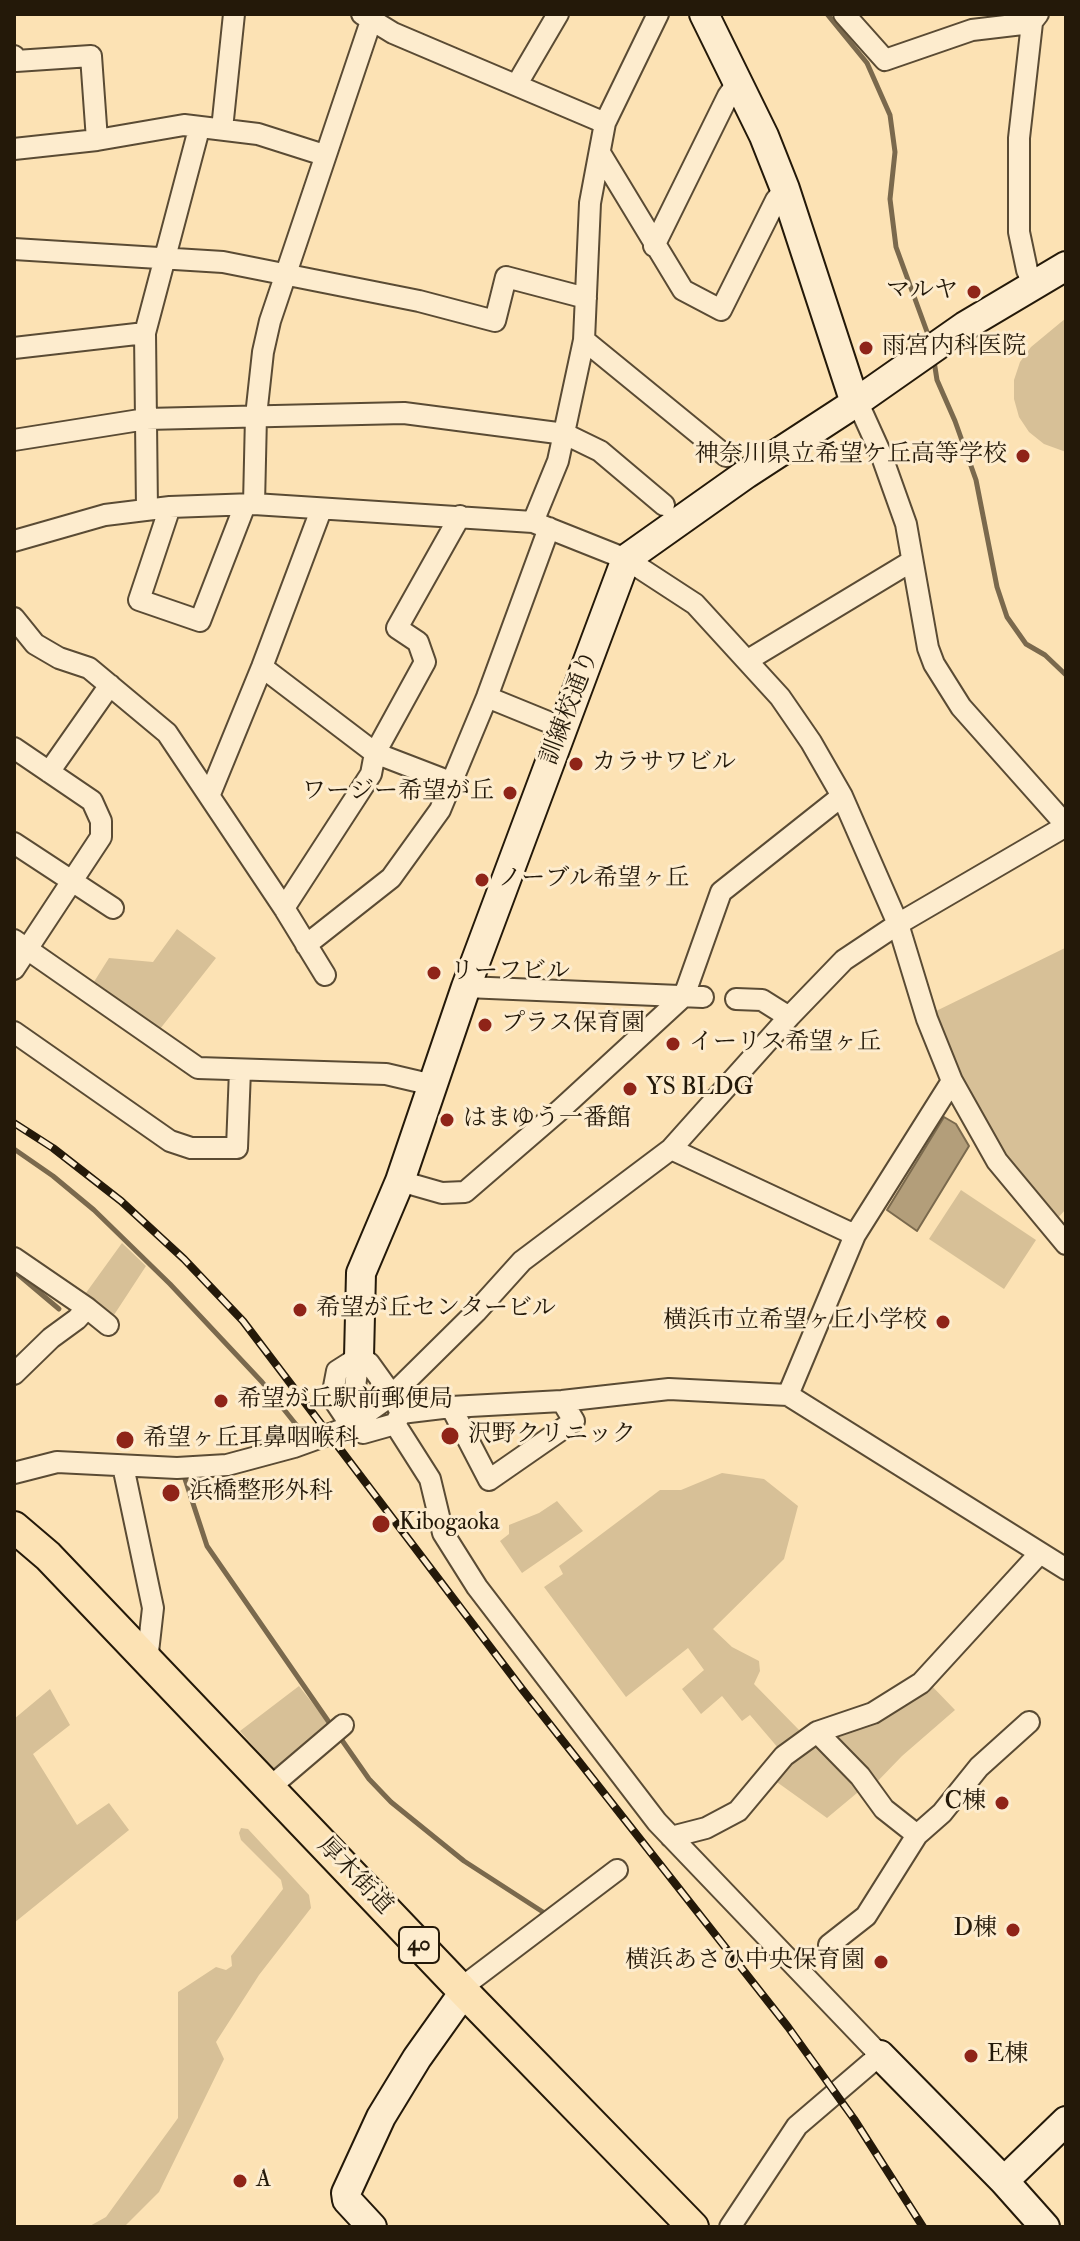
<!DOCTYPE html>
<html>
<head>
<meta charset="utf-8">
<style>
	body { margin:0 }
	#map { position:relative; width:1080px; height:2241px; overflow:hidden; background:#fce2b4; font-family:"IM FELL Double Pica",serif }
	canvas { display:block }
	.frame { position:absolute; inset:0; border:16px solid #241909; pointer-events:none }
</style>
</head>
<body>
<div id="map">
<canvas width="1080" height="2241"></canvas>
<div class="frame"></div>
</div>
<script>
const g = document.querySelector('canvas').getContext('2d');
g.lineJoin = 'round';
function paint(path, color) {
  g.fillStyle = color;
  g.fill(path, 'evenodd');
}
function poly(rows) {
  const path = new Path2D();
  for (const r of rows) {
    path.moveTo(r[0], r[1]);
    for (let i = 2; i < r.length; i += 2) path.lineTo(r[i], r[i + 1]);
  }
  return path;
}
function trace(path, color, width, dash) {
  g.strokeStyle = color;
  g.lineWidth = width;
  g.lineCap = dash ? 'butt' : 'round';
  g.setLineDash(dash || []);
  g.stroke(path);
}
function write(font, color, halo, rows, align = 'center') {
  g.font = font + ' "IM FELL Double Pica","Noto Serif JP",serif';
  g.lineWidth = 6;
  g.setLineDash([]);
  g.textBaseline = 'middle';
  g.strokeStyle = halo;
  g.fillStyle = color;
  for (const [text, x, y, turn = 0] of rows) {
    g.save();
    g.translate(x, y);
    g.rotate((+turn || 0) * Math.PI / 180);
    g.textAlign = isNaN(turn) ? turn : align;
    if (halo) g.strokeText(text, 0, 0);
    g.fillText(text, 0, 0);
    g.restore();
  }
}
paint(poly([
	[1066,318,1066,452,1044,444,1029,432,1019,417,1014,399,1014,380,1020,362,1031,347],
	[177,929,216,958,160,1029,92,985,109,958,153,962],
	[1065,948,1066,1209,1056,1220,1004,1156,959,1076,932,1013],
	[961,1190,1036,1240,1004,1289,929,1239],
	[122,1243,146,1266,112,1318,83,1297],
	[722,1473,764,1479,798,1506,784,1559,713,1629,732,1647,759,1661,760,1671,754,1684,800,1731,779,1749,750,1715,742,1721,722,1696,701,1714,682,1689,704,1670,688,1648,626,1697,544,1587,563,1574,559,1566,660,1490,681,1490],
	[557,1501,583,1531,522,1573,500,1541,509,1534,509,1525,539,1513],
	[929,1683,955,1710,902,1756,873,1786,825,1733],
	[299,1686,328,1723,275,1771,240,1731],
	[50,1689,70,1725,33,1754,77,1825,109,1803,129,1830,14,1923,14,1719],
	[816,1736,863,1788,827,1818,774,1780],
	[241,1828,248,1829,309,1895,311,1908,259,1975,216,2042,224,2059,159,2192,124,2227,88,2227,106,2217,178,2118,178,1992,216,1967,226,1970,232,1966,231,1956,283,1889,281,1880,241,1840,239,1833]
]), '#d7c097');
const water = poly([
	[944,1117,956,1124,969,1146,917,1231,887,1210,944,1117]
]);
paint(water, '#b39e7a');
trace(water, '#7a694d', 2);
trace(poly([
	[827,14,867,63,890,115,895,152,890,199,896,247,930,340],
	[934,361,937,380,955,421,976,480,997,587,1007,617,1026,644,1045,655,1066,675],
	[14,1149,53,1176,94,1210,170,1284,262,1382,306,1437],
	[14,1271,59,1309],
	[185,1479,207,1546,333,1728],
	[339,1736,369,1779,391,1802,464,1861,546,1914]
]), '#7a694d', 5);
const street = poly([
	[362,14,393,33,605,123],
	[844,14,885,60,972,30,1031,23,1038,14],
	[14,56,16,61,91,56,97,140],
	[517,84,558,14],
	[222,129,234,14],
	[14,149,97,140,184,125,258,134,324,155],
	[600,153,683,290,721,310,776,200,785,189],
	[654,246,728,96,738,82],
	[14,249,223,262,419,301,495,321,506,277,586,298],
	[1033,284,1027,270,1019,232,1019,138,1033,14],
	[584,340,726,456],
	[14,348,145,333],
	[855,403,862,412,881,454,906,524,928,648,934,664,961,707,1066,825],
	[14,440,146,419,404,413,565,434,600,451,664,505],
	[254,504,256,416,263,352,270,321,371,21],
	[170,507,139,600,200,621,245,505],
	[147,510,145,333,199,129],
	[533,522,558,461,584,340,590,203,605,123,658,14],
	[14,541,105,515,170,507,254,504,533,522,626,559,695,604,780,697,811,742,842,796,898,924,927,1019,952,1081,997,1161,1066,1244],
	[14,618,35,644,59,658,89,668,167,733,284,908,325,975],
	[748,660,912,561],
	[262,667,375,753,453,783],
	[487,697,563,728],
	[14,748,92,801,101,821,101,837,14,969],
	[49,772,110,685],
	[210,794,262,667,321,510],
	[14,843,113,908],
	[284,908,371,774,375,753,425,662,418,642,397,628,460,516],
	[14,940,198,1068,386,1074,433,1085],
	[306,945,391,878,440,810,487,697,549,528],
	[466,987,703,997],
	[736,999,762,1000,789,1017],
	[14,1032,170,1141,191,1148,237,1148,240,1070],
	[671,1149,855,1235],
	[400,1181,442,1193,465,1192,560,1110,684,996,721,892,842,796],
	[14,1258,87,1308,77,1319,51,1338,14,1374],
	[87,1308,108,1325],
	[359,1357,369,1363,392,1395,401,1413,395,1424,363,1433,350,1424,332,1397,337,1371,359,1357],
	[788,1395,855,1235,952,1081],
	[451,1407,489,1480,574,1421,562,1401],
	[401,1413,451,1407,562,1401,669,1389,788,1395,1066,1569],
	[350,1424,359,1357],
	[395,1424,430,1479,443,1533,477,1587,657,1822,880,2055,797,2126,730,2227],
	[123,1466,153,1608,147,1661],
	[14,1473,57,1462,177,1468,227,1465,294,1447,344,1429,392,1395,476,1312,522,1261,671,1149,789,1017,844,960,898,924,1066,826],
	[817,1732,873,1713,921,1683,1040,1553],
	[269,1788,343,1725],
	[671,1837,706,1828,738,1811,784,1756,817,1732,860,1776,884,1809,917,1835],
	[829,1945,866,1916,917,1835,942,1813,979,1767,1029,1722],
	[461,1988,617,1870]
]);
const secondary = poly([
	[704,14,764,136,785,189,855,403],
	[359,1357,361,1273,400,1181,466,987,626,559,746,474,855,403,965,326,1066,266],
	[880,2055,1004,2181,1045,2227],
	[1004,2181,1066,2121],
	[372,2227,347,2200,346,2193,381,2117,417,2058,464,1992]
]);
const primary = poly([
	[14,1527,48,1556,464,1992,693,2227]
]);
trace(street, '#5a4b34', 24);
trace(secondary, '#241909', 32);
trace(primary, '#241909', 34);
trace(street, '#fdecce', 20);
trace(secondary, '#fdecce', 28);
trace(primary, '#fce2b4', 30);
const rail = poly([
	[14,1123,53,1148,121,1201,184,1259,243,1321,522,1689,788,2027,854,2119,923,2227]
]);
trace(rail, '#241909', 8);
trace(rail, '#fdecce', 5, [15]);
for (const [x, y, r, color] of [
	[974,292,8,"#8f2418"],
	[866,348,8,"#8f2418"],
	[1023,456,8,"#8f2418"],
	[576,764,8,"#8f2418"],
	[510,793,8,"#8f2418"],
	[482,880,8,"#8f2418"],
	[434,973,8,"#8f2418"],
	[485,1025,8,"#8f2418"],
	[673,1044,8,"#8f2418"],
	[630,1089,8,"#8f2418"],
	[447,1120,8,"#8f2418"],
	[300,1310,8,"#8f2418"],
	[943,1322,8,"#8f2418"],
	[221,1401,8,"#8f2418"],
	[450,1436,10,"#8f2418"],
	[125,1440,10,"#8f2418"],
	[171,1493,10,"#8f2418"],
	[381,1524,10,"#8f2418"],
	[1002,1803,8,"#8f2418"],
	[1013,1930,8,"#8f2418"],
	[881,1962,8,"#8f2418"],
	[971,2056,8,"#8f2418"],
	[240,2181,8,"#8f2418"]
]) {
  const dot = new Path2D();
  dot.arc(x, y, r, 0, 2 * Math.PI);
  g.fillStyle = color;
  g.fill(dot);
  trace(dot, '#fdecce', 3);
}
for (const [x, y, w] of [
	[419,1945,40]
]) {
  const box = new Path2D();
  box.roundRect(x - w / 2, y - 18, w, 36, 6);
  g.fillStyle = '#fdecce';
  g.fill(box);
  trace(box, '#241909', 2);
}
write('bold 22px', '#241909', null, [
	["40",419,1945]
]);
write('24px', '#241909', '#fdecce', [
	["マルヤ",958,292,"right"],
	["雨宮内科医院",882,348],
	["神奈川県立希望ケ丘高等学校",1007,456,"right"],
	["カラサワビル",592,764],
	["ワージー希望が丘",494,793,"right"],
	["ノーブル希望ヶ丘",498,880],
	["リーフビル",450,973],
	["プラス保育園",501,1025],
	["イーリス希望ヶ丘",689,1044],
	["YS BLDG",646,1089],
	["はまゆう一番館",463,1120],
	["希望が丘センタービル",316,1310],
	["横浜市立希望ヶ丘小学校",927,1322,"right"],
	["希望が丘駅前郵便局",237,1401],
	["沢野クリニック",468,1436],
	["希望ヶ丘耳鼻咽喉科",143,1440],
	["浜橋整形外科",189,1493],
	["Kibogaoka",399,1524],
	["C棟",986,1803,"right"],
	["D棟",997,1930,"right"],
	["横浜あさひ中央保育園",865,1962,"right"],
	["E棟",987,2056],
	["A",256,2181]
], 'left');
write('24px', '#241909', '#fdecce', [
	["訓練校通り",571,708,-69],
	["厚木街道",354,1877,46]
]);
</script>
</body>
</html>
